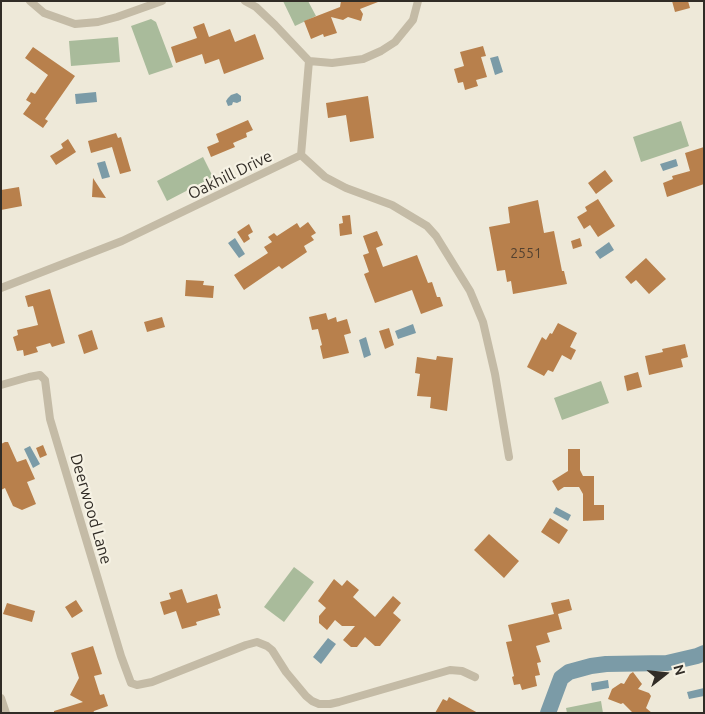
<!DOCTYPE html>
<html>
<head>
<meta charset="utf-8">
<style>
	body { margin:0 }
	#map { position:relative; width:705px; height:714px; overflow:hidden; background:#eee9d9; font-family:Ubuntu,sans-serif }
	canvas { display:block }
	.frame { position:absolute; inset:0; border:2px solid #312c26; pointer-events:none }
	.north { position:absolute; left:640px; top:649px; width:50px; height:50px; -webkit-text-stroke:4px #f6f2e4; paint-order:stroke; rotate:74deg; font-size:14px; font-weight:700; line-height:20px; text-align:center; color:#312c26 }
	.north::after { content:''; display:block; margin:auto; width:18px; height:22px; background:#312c26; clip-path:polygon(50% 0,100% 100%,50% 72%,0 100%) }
</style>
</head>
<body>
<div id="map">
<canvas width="705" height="714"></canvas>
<div class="frame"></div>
<div class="north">N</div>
</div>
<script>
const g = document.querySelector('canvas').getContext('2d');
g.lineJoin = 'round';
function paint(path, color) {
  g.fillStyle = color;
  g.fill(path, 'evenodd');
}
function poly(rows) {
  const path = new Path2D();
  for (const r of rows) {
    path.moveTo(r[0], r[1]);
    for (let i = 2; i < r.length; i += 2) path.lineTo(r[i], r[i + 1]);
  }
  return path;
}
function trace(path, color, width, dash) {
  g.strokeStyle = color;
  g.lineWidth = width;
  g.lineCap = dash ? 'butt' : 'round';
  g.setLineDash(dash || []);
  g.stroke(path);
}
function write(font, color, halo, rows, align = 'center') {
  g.font = font + ' Ubuntu,sans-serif';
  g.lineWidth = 4.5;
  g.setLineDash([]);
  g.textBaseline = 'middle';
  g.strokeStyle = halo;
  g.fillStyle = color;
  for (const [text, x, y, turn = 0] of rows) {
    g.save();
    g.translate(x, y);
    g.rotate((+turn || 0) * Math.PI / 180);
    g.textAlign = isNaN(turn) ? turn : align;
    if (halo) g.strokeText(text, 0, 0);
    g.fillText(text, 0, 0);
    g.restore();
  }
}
paint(poly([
	[283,1,308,1,316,16,295,26],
	[151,19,156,22,173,67,149,75,131,26],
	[118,37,120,62,71,66,69,41],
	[681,121,689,146,641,162,633,137],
	[203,157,213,177,167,201,157,181],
	[601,381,609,403,562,420,554,398],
	[294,567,314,582,284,622,264,607],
	[601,701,603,713,567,713,566,708]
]), '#a9bb9b');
paint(poly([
	[498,56,503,72,495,75,490,58],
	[96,92,97,102,76,104,75,94],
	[237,93,241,96,241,101,237,103,233,102,232,105,228,106,226,101,228,98,231,95],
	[676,159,678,166,663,171,660,164],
	[105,161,110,177,102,179,97,163],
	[235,238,245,254,239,258,228,243],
	[609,242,614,250,600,259,595,252],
	[413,324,416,333,398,339,395,331],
	[366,337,371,355,364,358,359,340],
	[30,446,40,464,33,468,24,449],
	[556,507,571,515,568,521,553,513],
	[328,638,336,644,321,664,313,657],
	[608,680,609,688,592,691,591,683],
	[704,688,704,696,689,699,687,692]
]), '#7b9ba7');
trace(poly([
	[548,713,561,678,569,672,591,666,606,664,667,663,697,656,704,653]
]), '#7b9ba7', 16);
paint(poly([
	[341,1,378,2,360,9,363,14,361,21,348,17,343,20,331,17,337,33,324,37,323,34,311,39,304,21,340,7],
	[672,1,688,1,690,8,675,12],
	[204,23,209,37,230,29,235,42,255,34,264,59,224,74,219,59,205,64,202,54,176,63,171,47,197,38,193,27],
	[483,46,486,56,481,57,487,77,476,80,478,86,465,90,463,82,458,83,454,69,464,66,460,52],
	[33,47,75,76,45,119,48,121,43,128,23,114,31,103,26,100,31,92,35,94,48,75,25,58],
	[368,96,374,138,350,142,346,115,328,118,326,103],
	[248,120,253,130,246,133,247,137,233,143,235,147,211,157,207,147,219,142,216,134],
	[116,133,118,138,121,137,131,171,120,174,112,147,91,153,88,141],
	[68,139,76,152,56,165,50,156,63,148,61,144],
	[704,147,704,184,667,197,663,183,673,179,672,176,690,171,685,153],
	[605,170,613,181,596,194,588,183],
	[93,178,106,198,92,197],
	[19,187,22,206,1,210,1,190],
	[598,199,615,226,598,237,590,225,584,229,577,217,587,211,585,207],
	[538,200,544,233,554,231,562,271,564,271,567,284,513,294,511,281,507,282,505,270,497,271,489,227,510,223,508,207],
	[350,215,352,234,340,236,339,224,343,223,342,216],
	[308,222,316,233,311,236,314,240,304,246,307,252,282,269,279,266,244,290,234,275,268,253,264,247,272,242,268,237,274,233,277,236,297,223,300,228],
	[249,224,253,232,248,235,250,239,244,243,237,232],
	[377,231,383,245,376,248,383,267,417,255,428,283,432,282,437,297,440,297,443,306,421,314,412,290,375,303,364,274,369,272,363,255,369,253,363,236],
	[580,238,582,246,573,249,571,241],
	[646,258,666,279,649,294,636,280,631,284,625,277],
	[186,280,204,281,203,285,214,286,213,298,185,296],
	[50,289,65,343,52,347,50,343,36,347,38,352,24,356,23,350,17,351,13,337,18,335,17,330,38,325,33,306,28,307,25,296],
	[326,313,328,320,336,317,337,322,347,319,351,333,344,335,349,353,323,359,320,346,322,345,318,329,312,330,309,317],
	[162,317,165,327,147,332,144,322],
	[558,323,577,333,570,347,576,350,571,360,562,355,553,372,548,370,544,376,527,367,542,337,546,340,550,333,552,334],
	[389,328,394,345,385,349,379,331],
	[92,330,98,349,84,354,78,335],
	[685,344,688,357,681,359,683,367,649,375,645,356,663,352,662,349],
	[437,356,453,358,447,411,430,408,431,397,417,396,420,374,415,373,417,357,436,360],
	[638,372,642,387,627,391,624,376],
	[5,442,8,442,17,462,26,459,35,479,27,482,36,504,22,510,13,506,5,488,1,490,1,444],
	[43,445,47,455,40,458,36,448],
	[568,449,580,449,580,470,583,476,594,476,594,505,604,505,604,520,583,521,583,494,579,487,564,487,558,491,552,481,568,471],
	[550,518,568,530,559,544,541,532],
	[489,534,519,561,504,578,474,550],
	[334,579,342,586,347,580,359,590,353,597,375,617,393,596,401,603,393,613,401,620,380,646,375,646,365,637,357,647,351,647,343,640,355,626,342,626,335,620,327,630,319,623,319,616,326,608,318,601],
	[182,589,187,603,217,594,221,608,218,609,220,615,196,622,197,625,182,629,176,611,164,615,160,602,171,599,169,593],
	[569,599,572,610,558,614,562,629,547,633,550,642,536,646,541,662,537,663,540,675,535,676,537,686,522,690,520,684,514,685,512,677,514,676,506,642,512,641,508,625,554,614,551,603],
	[76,600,83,611,72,618,65,607],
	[7,603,35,611,32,622,3,614],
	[93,646,102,674,94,676,100,695,104,694,108,706,94,711,93,713,54,713,54,711,83,702,70,695,79,678,71,653],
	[633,672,642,684,638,689,649,693,651,696,646,708,652,713,633,713,623,703,621,704,608,699,612,689,621,683,624,684,630,674],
	[449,697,456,701,478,713,435,713,443,699,447,701]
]), '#b8804c');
trace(poly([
	[30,1,44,13,75,24,98,22,117,17,162,1],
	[245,1,256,7,275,25,309,61,301,155],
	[309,61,332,63,363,59,381,51,395,42,413,20,418,1],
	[301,155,325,177,346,188,392,205,427,226,436,236,470,291,483,322,495,374,509,457],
	[1,288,122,241,301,155],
	[1,385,29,377,40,375,45,380,50,419,121,656,131,683,137,685,152,682,246,645,257,642,267,646,272,650,286,672,306,696,312,701,319,704,330,704,339,702,450,670,462,671,475,677],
	[1,698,6,713]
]), '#c4bba6', 8);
write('14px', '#534130', null, [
	["2551",526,253]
]);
write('16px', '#312c26', '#f6f2e4', [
	["Oakhill Drive",230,175,-26],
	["Deerwood Lane",91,509,74]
]);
</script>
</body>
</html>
